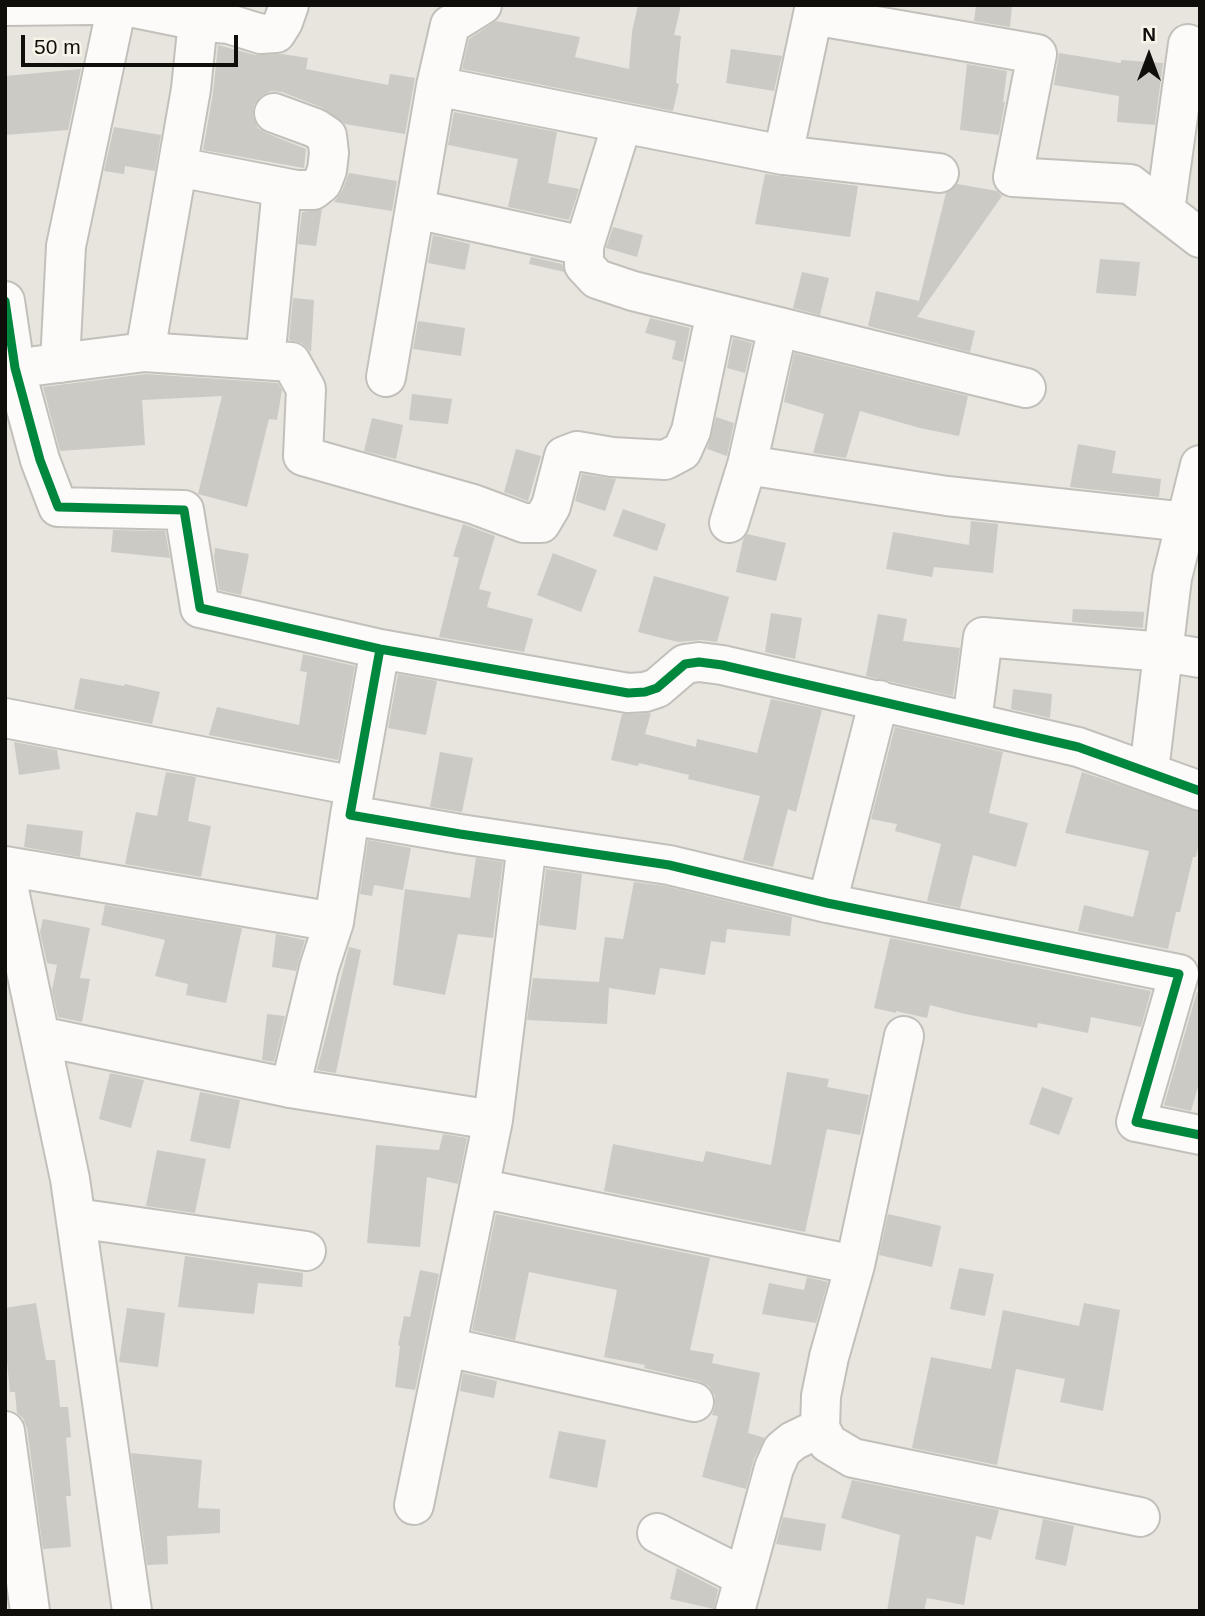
<!DOCTYPE html>
<html>
<head>
<meta charset="utf-8">
<style>
	body { margin:0 }
	#map { position:relative; width:1205px; height:1616px; overflow:hidden; background:#e8e4de; font-family:Helvetica,sans-serif }
	canvas { display:block }
	.frame { position:absolute; inset:0; border:7px solid #100e0b; pointer-events:none }
	.north { position:absolute; left:1114px; top:21px; width:70px; height:70px; -webkit-text-stroke:5px #f8f3e8; paint-order:stroke; rotate:0deg; font-size:19px; font-weight:700; line-height:28px; text-align:center; color:#100e0b }
	.north::after { content:''; display:block; margin:auto; width:24px; height:32px; background:#100e0b; clip-path:polygon(50% 0,100% 100%,50% 72%,0 100%) }
	.scale { position:absolute; left:21px; top:35px; width:217px; height:32px; box-sizing:border-box; border:4px solid #100e0b; border-top:0; padding-left:9px; font-size:21px; line-height:24px; white-space:nowrap; color:#100e0b; -webkit-text-stroke:5px #f8f3e8; paint-order:stroke }
</style>
</head>
<body>
<div id="map">
<canvas width="1205" height="1616"></canvas>
<div class="frame"></div>
<div class="north">N</div>
<div class="scale">50 m</div>
</div>
<script>
const g = document.querySelector('canvas').getContext('2d');
g.lineJoin = 'round';
function paint(path, color) {
  g.fillStyle = color;
  g.fill(path, 'evenodd');
}
function poly(rows) {
  const path = new Path2D();
  for (const r of rows) {
    path.moveTo(r[0], r[1]);
    for (let i = 2; i < r.length; i += 2) path.lineTo(r[i], r[i + 1]);
  }
  return path;
}
function trace(path, color, width, dash) {
  g.strokeStyle = color;
  g.lineWidth = width;
  g.lineCap = dash ? 'butt' : 'round';
  g.setLineDash(dash || []);
  g.stroke(path);
}
paint(poly([
	[638,5,681,5,674,35,681,36,676,83,679,84,673,111,462,69,469,39,496,21,580,37,575,57,629,69,632,32],
	[976,5,1012,5,1010,27,974,21],
	[218,45,255,55,282,54,308,58,306,69,388,85,390,74,415,78,405,134,345,124,323,108,282,92,271,91,261,96,254,105,253,117,258,128,266,133,306,149,304,168,203,150,213,93],
	[731,49,782,56,774,91,726,83],
	[1059,53,1121,63,1121,60,1163,63,1155,125,1117,122,1119,96,1054,85],
	[967,64,1007,71,1003,102,1005,102,999,135,960,130],
	[81,69,68,130,5,135,5,76],
	[454,112,557,132,548,183,579,189,569,220,508,207,518,159,448,145],
	[114,127,161,135,155,171,125,166,124,174,104,171],
	[349,173,397,181,392,211,334,202,342,191],
	[765,174,858,186,850,237,755,224],
	[957,184,997,191,1002,196,917,317,975,331,970,352,868,326,876,291,919,301,946,193],
	[322,209,316,246,298,244,302,212],
	[613,227,643,235,637,257,606,248],
	[433,235,470,244,465,270,428,263],
	[531,257,562,264,565,272,529,264],
	[1100,259,1140,262,1136,296,1096,293],
	[802,272,829,278,820,315,793,308],
	[293,298,314,300,311,352,302,343,289,340],
	[650,318,690,328,683,362,672,359,676,341,645,333],
	[418,321,465,328,461,356,413,349],
	[733,338,752,343,745,373,727,368],
	[794,353,968,396,959,436,920,428,860,411,846,458,813,453,824,414,784,402],
	[146,374,278,383,282,390,277,420,269,419,247,507,198,494,222,396,142,400,145,445,60,451,43,387],
	[412,394,452,399,448,424,409,420],
	[716,417,734,423,727,456,707,449],
	[372,418,403,425,396,459,364,451],
	[1078,444,1116,451,1112,473,1161,479,1159,497,1070,487],
	[516,449,541,456,528,501,504,492],
	[582,474,616,479,605,511,575,501],
	[623,509,666,524,657,551,613,536],
	[971,521,998,524,993,573,934,567,932,577,886,569,893,532,969,545],
	[463,524,495,536,479,589,491,592,487,607,533,619,524,652,439,637,459,558,453,556],
	[113,530,165,531,170,558,111,552],
	[747,534,786,543,776,581,736,572,743,540],
	[215,548,249,554,241,595,219,590,214,557],
	[553,553,597,570,581,612,537,595],
	[654,576,729,597,717,642,701,640,678,642,638,632],
	[1073,609,1144,612,1143,628,1072,622],
	[771,613,802,618,795,659,765,652],
	[878,614,907,619,903,641,960,648,953,696,866,676],
	[303,654,355,666,338,760,209,735,217,707,299,725,307,672,300,671],
	[398,674,437,681,426,735,388,728],
	[80,678,124,686,125,684,160,692,152,724,74,709],
	[1013,689,1052,694,1050,718,1011,709],
	[771,699,822,710,796,812,788,809,773,867,743,860,760,796,688,779,689,775,639,763,638,766,611,760,622,714,651,713,645,734,696,747,697,739,757,753],
	[895,727,1003,752,989,813,1028,823,1016,867,973,855,960,908,927,901,941,844,895,831,897,824,871,819],
	[14,742,57,750,60,769,19,775],
	[440,752,473,758,462,812,430,807],
	[166,772,196,777,188,821,211,826,201,877,125,864,136,812,157,816],
	[1082,772,1200,812,1200,838,1196,857,1193,857,1180,912,1176,912,1168,949,1078,931,1084,905,1133,917,1149,851,1065,833],
	[27,824,83,831,80,857,24,847],
	[368,840,411,848,403,890,374,885,372,896,360,894],
	[476,858,503,862,493,938,458,934,445,995,393,985,405,889,470,898],
	[546,869,582,874,576,930,539,925],
	[634,882,665,886,792,917,790,936,727,929,725,943,711,941,705,975,660,968,655,995,609,988,607,1024,527,1020,533,978,599,982,605,937,623,939],
	[105,905,242,928,226,1003,186,995,188,984,155,976,165,940,101,925],
	[43,919,90,928,80,978,90,979,82,1022,58,1017,52,990,57,965,47,963,40,932],
	[276,934,305,940,296,971,272,967],
	[890,938,1151,991,1141,1027,1091,1017,1088,1033,1038,1023,1037,1028,965,1014,930,1005,927,1018,896,1011,896,1013,874,1008],
	[349,947,361,950,336,1073,317,1070],
	[1197,992,1200,993,1200,1079,1191,1111,1164,1105],
	[267,1014,285,1016,274,1062,262,1060],
	[787,1072,829,1079,827,1087,869,1095,860,1135,827,1129,805,1232,604,1191,613,1144,703,1162,706,1151,771,1165],
	[110,1073,144,1080,131,1128,99,1119],
	[1042,1087,1073,1098,1059,1135,1029,1124],
	[200,1092,240,1100,230,1149,190,1141],
	[443,1134,467,1138,458,1184,427,1177,420,1247,367,1243,376,1145,439,1150],
	[157,1150,206,1159,195,1213,146,1206],
	[496,1214,710,1258,690,1350,714,1354,712,1363,760,1373,748,1433,765,1438,754,1459,746,1489,702,1477,718,1416,712,1415,715,1406,715,1396,709,1386,699,1381,644,1368,645,1365,604,1357,617,1290,529,1272,515,1340,472,1330],
	[888,1214,941,1226,932,1267,879,1255],
	[185,1256,303,1273,302,1287,258,1283,254,1314,178,1307],
	[959,1268,994,1274,985,1316,950,1309],
	[420,1270,439,1274,415,1390,395,1387,400,1346,398,1345,404,1316,410,1317],
	[807,1277,828,1282,816,1323,762,1314,769,1283,804,1290],
	[36,1303,46,1360,55,1360,60,1407,68,1407,71,1437,66,1438,71,1496,66,1496,71,1547,43,1549,27,1428,23,1418,17,1413,15,1392,10,1392,5,1342,5,1308],
	[1084,1303,1120,1310,1103,1411,1060,1402,1065,1379,1016,1369,997,1465,912,1448,931,1357,991,1369,1003,1310,1079,1326],
	[127,1308,165,1313,158,1367,119,1362],
	[463,1373,497,1381,494,1398,460,1391],
	[559,1431,606,1440,597,1488,549,1478],
	[131,1453,202,1460,198,1508,220,1509,220,1533,167,1536,168,1564,147,1565],
	[852,1480,999,1510,991,1540,976,1536,964,1605,927,1598,924,1611,887,1611,900,1535,841,1518],
	[783,1517,826,1524,821,1551,776,1544],
	[1043,1519,1074,1526,1066,1566,1035,1559],
	[677,1568,718,1589,714,1609,670,1599]
]), '#cccac5');
const minor = poly([
	[119,5,198,21,229,24,261,34,276,33,283,22,289,5],
	[815,5,783,155,939,173],
	[5,6,92,5],
	[813,15,1037,54,1013,177,1130,184,1200,238],
	[198,21,191,89,145,352,291,362,306,389,303,456,473,504,524,523,541,523,551,506,564,456,577,451,612,457,665,460,682,451,691,431,716,312],
	[436,86,450,25,482,5],
	[622,124,584,246,584,265,597,279,633,291,1026,388],
	[178,167,296,190,313,190,322,183,327,170,329,153,327,136,315,128,274,113],
	[415,209,584,246],
	[1165,211,1188,44],
	[5,301,15,368,40,460,58,507,184,510,200,608,380,649,628,693,645,692,657,688,685,664,699,662,722,665,1078,747,1200,791],
	[265,360,282,188],
	[60,363,66,246,117,5],
	[35,366,145,352],
	[386,377,436,86,783,155],
	[747,465,947,496,1186,522],
	[729,523,747,465,778,327],
	[380,649,350,815,460,834,669,865,827,903,1179,974,1136,1122,1200,1135],
	[5,718,355,786],
	[972,721,983,637,1164,652,1200,658],
	[1149,771,1172,578,1200,465],
	[527,844,493,1120,479,1188,855,1265],
	[5,866,334,922],
	[5,871,70,1179,132,1611],
	[827,903,879,700],
	[40,1036,290,1088,493,1120],
	[904,1036,855,1265,829,1357,821,1396,820,1428,828,1443,853,1458,1140,1517],
	[290,1088,319,968,334,922,350,815],
	[76,1218,306,1251],
	[447,1347,694,1402],
	[5,1431,30,1611],
	[414,1505,479,1188],
	[657,1533,744,1577],
	[735,1611,774,1468,782,1450,793,1441,820,1428]
]);
trace(minor, '#c3c0bb', 42);
trace(minor, '#fcfbfa', 38);
trace(poly([
	[5,301,15,368,40,460,58,507,184,510,200,608,380,649,628,693,645,692,657,688,685,664,699,662,722,665,1078,747,1200,791],
	[380,649,350,815,460,834,669,865,827,903,1179,974,1136,1122,1200,1135]
]), '#00873e', 9);
</script>
</body>
</html>
